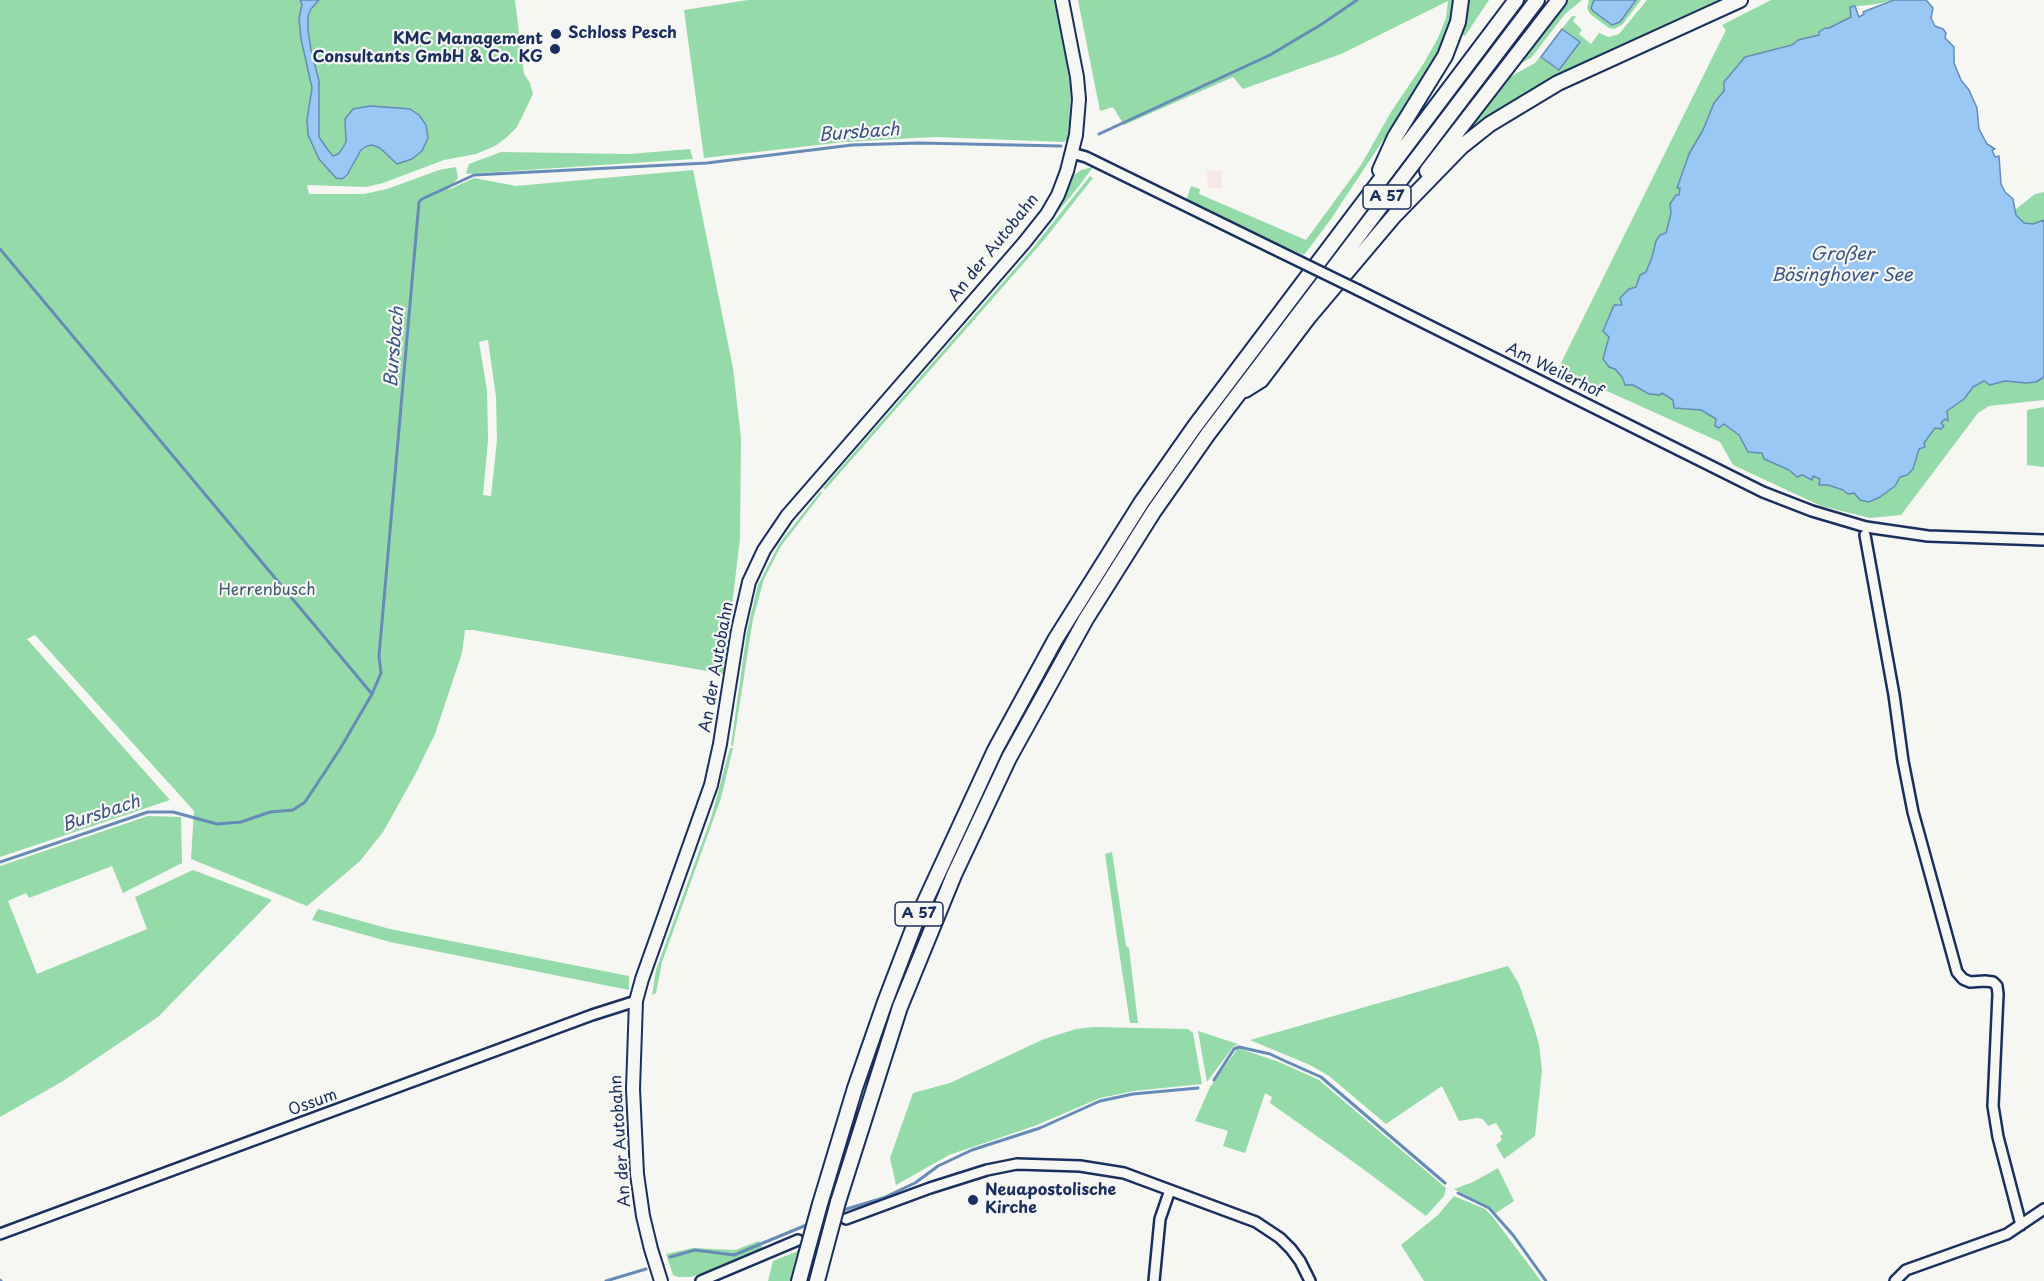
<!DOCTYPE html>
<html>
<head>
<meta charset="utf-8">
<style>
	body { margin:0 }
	canvas { display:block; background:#f6f6f2 }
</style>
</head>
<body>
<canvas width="2044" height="1281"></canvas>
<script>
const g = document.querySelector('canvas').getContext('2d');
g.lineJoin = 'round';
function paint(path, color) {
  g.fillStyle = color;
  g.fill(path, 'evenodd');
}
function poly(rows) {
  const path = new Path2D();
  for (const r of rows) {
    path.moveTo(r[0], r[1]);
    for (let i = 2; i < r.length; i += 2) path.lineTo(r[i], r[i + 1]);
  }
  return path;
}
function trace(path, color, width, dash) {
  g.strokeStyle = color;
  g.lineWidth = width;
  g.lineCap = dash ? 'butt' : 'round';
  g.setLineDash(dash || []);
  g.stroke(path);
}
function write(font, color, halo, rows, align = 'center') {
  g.font = font + ' "Playpen Sans",sans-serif';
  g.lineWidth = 4.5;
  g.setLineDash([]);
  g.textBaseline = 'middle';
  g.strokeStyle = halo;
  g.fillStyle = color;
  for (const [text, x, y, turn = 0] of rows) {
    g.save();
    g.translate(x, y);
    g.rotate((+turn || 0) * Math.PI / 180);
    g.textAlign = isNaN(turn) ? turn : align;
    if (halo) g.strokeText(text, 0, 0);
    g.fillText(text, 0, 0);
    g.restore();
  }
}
paint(poly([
	[1207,171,1222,171,1222,188,1208,188]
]), '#f7e8e4');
paint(poly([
	[0,0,300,0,302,5,299,18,301,39,312,88,307,120,308,135,319,159,336,178,347,175,361,150,367,146,372,145,380,148,392,160,428,138,426,125,419,115,398,108,370,106,338,154,333,156,328,150,319,137,319,81,311,50,308,30,308,16,315,3,319,0,515,0,524,74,530,83,533,94,517,127,506,138,495,146,476,154,444,160,383,183,366,187,307,185,309,194,364,194,387,189,439,170,456,167,458,178,448,190,474,178,516,186,693,170,733,368,741,438,740,538,724,674,473,630,465,630,462,653,435,734,415,775,383,832,360,861,307,906,191,859,194,811,35,635,27,639,170,800,0,857],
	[488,340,496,397,497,440,491,496,483,495,488,440,487,390,479,342],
	[748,0,1056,0,1071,92,1068,139,1064,142,934,137,844,142,704,158,684,10],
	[1078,0,1455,0,1452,19,1444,45,1430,69,1331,219,1304,255,1294,251,1292,253,1186,201,1191,186,1200,189,1199,194,1306,240,1361,165,1391,112,1424,63,1438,38,1446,18,1448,1,1341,54,1243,89,1233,77,1124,125,1113,107,1100,111],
	[1467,0,1489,0,1465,36,1460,32],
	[1568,0,1582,0,1565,14,1531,58,1521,63],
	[1589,0,1641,0,1622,25,1614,29,1609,28,1590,14,1587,8],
	[1647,0,1731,0,1463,138,1508,78,1535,63,1572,16,1576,16,1573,21,1582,30,1579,34,1591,44,1599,33,1609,37,1619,34],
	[1771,0,1894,0,1877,4,1851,7,1851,17,1828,29,1825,28,1820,35,1798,40,1792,45,1776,50,1724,91,1714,103,1703,130,1689,154,1677,187,1680,188,1679,195,1670,204,1671,213,1666,233,1656,241,1652,257,1646,272,1640,275,1636,287,1622,305,1609,337,1615,369,1622,377,1623,383,1633,385,1650,394,1662,392,1673,400,1674,407,1701,410,1716,419,1739,435,1748,451,1762,453,1764,459,1806,478,1812,480,1813,476,1821,479,1819,485,1828,485,1843,490,1907,475,1912,469,1919,449,1935,428,1943,426,1941,424,1947,411,1964,399,1973,387,1984,381,1990,385,2005,381,2026,383,2036,382,2044,377,2044,400,1989,406,1978,413,1901,515,1870,518,1821,506,1733,465,1720,442,1558,369,1720,42,1726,30,1722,25],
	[690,149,693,159,466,174,469,164,501,152,629,154],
	[1093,167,1079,186,1035,240,1033,239,1063,198,1073,176,1081,170],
	[1090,176,1093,178,1044,240,825,490,823,488,1032,249],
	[2044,192,2044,220,2033,224,2023,223,2016,215,2016,209,2035,194],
	[2044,407,2044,467,2027,465,2027,410],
	[820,492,822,493,781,546,764,579,753,619,733,746,731,745,747,631,758,585,779,544],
	[724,747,726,748,719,783,708,817,663,939,661,939],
	[730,748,733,748,721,798,662,962,656,993,652,995,656,970,711,818],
	[148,816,181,817,182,863,123,893,112,866,29,898,26,893,8,901,37,974,147,929,135,897,193,870,272,900,158,1017,63,1081,0,1117,0,866],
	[1112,852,1126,946,1129,948,1138,1023,1130,1023,1119,951,1105,854],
	[318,909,390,929,629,976,629,990,390,942,312,920],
	[1508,966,1519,984,1534,1027,1539,1045,1542,1070,1535,1136,1504,1159,1496,1145,1502,1140,1500,1136,1503,1134,1496,1123,1488,1126,1483,1119,1477,1118,1459,1121,1442,1086,1386,1124,1329,1076,1310,1065,1250,1040],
	[1094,1027,1188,1029,1193,1033,1202,1084,1134,1091,1100,1098,1037,1125,949,1155,896,1185,890,1158,913,1093,950,1083,1044,1039,1076,1029],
	[1198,1031,1238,1044,1233,1047,1207,1082],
	[1238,1048,1279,1062,1319,1080,1446,1188,1444,1196,1426,1216,1359,1166,1270,1103,1272,1097,1265,1093,1245,1153,1223,1146,1228,1131,1195,1121,1210,1087],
	[1498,1168,1514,1201,1496,1213,1454,1189,1473,1182],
	[1454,1196,1485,1209,1492,1216,1541,1281,1424,1281,1401,1245,1438,1215],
	[759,1241,764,1251,691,1277,678,1277,673,1275,666,1254,693,1248,735,1250],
	[798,1251,791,1281,768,1281,773,1261]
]), '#95dba9');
const water = poly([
	[300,0,319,0,311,9,308,16,308,30,311,50,319,81,319,137,328,150,333,156,338,154,342,149,346,142,345,119,353,109,370,106,398,108,410,109,419,115,426,125,428,138,422,151,412,159,397,164,380,148,372,145,367,146,361,150,347,175,342,179,336,178,319,159,308,135,307,120,312,88,301,39,299,18,302,5,300,0],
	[1594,0,1636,0,1620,22,1612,25,1593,11,1591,8,1594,0],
	[1894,0,1926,0,1933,8,1931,18,1935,26,1943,29,1946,33,1945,38,1954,47,1954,63,1961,80,1969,90,1977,108,1979,129,1987,144,1995,149,1992,150,1995,157,1999,156,2001,184,2005,192,2013,199,2016,215,2024,223,2033,224,2044,220,2044,377,2036,382,2026,383,2005,381,1990,385,1984,381,1973,387,1964,399,1947,411,1948,421,1945,419,1941,423,1944,426,1941,429,1935,428,1924,443,1925,447,1919,449,1913,469,1907,475,1900,477,1895,486,1880,497,1869,502,1860,500,1854,493,1848,494,1843,490,1828,485,1819,485,1820,479,1813,476,1812,480,1802,475,1797,477,1789,470,1764,459,1762,453,1748,452,1739,435,1724,424,1719,428,1715,426,1716,419,1701,410,1674,408,1673,400,1662,393,1660,395,1649,394,1633,385,1625,385,1622,377,1615,369,1609,367,1603,359,1609,337,1603,331,1614,305,1622,305,1620,298,1629,289,1636,287,1640,275,1646,272,1652,257,1656,241,1660,235,1666,233,1671,213,1670,204,1676,195,1679,195,1680,188,1677,188,1689,154,1703,130,1714,103,1724,91,1724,82,1745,57,1792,45,1798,40,1819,35,1819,32,1825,28,1829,28,1851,17,1850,7,1855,6,1859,17,1864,14,1863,12,1894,0],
	[1562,29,1580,42,1559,70,1541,57,1562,29]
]);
paint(water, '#98c8f3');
trace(water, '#668bb7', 1.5);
trace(poly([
	[1099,134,1270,55,1322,24,1357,0],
	[0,249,372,694],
	[0,862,148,812,173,812,217,824,241,822,270,812,293,810,305,802,340,749,372,694,381,673,379,656,419,202,422,199,474,175,707,163,852,145,919,143,1061,146],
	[1214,1080,1234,1049,1239,1047,1270,1054,1285,1061,1321,1077,1445,1183],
	[1458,1193,1489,1208,1513,1235,1546,1281],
	[840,1211,883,1198,915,1183,938,1166,972,1150,1040,1128,1100,1101,1133,1094,1198,1088],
	[670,1257,695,1250,734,1255,809,1224],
	[0,1280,1,1281],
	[606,1281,646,1269]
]), '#668bb7', 3);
trace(poly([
	[810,1235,846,1219]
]), '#caced4', 9, [9, 4.5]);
const minor = poly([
	[1072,153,1086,157,1280,252],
	[1358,290,1763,492,1812,511,1866,527,1928,536,2044,540],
	[1865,535,1894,695,1903,761,1913,812,1957,972,1963,979,1970,982,1985,981,1993,982,1997,986,1998,994,1993,1106,1998,1137,2021,1225],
	[846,1219,930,1188,987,1170,1017,1164,1080,1166,1124,1173,1256,1222,1280,1238,1291,1249,1300,1261,1310,1281],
	[0,1234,592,1015,636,1001],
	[701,1281,798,1240],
	[1154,1281,1160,1219,1170,1190],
	[1895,1281,1906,1270,2007,1234,2044,1209]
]);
const major = poly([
	[661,1281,651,1249,643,1216,637,1174,633,1089,636,1001,642,979,711,785,720,744,738,630,749,582,764,550,787,516,1024,243,1047,214,1058,195,1067,171,1076,135,1079,99,1077,77,1062,0]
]);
const highway = poly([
	[1380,170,1395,137,1445,56,1458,22,1461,0],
	[1427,171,1559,0],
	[1245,390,1261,380,1308,318,1394,216,1461,147,1490,124,1558,83,1740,0],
	[838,1202,900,1007,954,875,1009,758,1086,619,1154,511,1208,434,1537,0],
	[820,1204,855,1088,885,1002,916,921,995,750,1055,640,1141,503,1195,426,1516,0],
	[799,1281,806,1255],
	[817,1281,826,1247]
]);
trace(minor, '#1b2f5e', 14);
trace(major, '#1b2f5e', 16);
trace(highway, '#1b2f5e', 18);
trace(minor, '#f6f6f2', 9);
trace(major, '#f6f6f2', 12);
trace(highway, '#f6f6f2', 14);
const minorBridge = poly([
	[1280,252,1358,290]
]);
const highwayBridge = poly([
	[826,1247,838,1202],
	[806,1255,820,1204]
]);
trace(minorBridge, '#1b2f5e', 14, []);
trace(highwayBridge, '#1b2f5e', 18, []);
trace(minorBridge, '#f6f6f2', 9);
trace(highwayBridge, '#f6f6f2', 14);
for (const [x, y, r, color] of [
	[556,34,6,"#1b2f5e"],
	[555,49,6,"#1b2f5e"],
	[973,1200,6,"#1b2f5e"]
]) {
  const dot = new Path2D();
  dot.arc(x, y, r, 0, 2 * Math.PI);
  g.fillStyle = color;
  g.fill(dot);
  trace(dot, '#f6f6f2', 2);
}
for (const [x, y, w] of [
	[1387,197,48],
	[919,914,48]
]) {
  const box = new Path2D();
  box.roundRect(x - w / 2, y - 12, w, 24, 4.5);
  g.fillStyle = '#f6f6f2';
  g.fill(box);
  trace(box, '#1b2f5e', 1.5);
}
write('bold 15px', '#1b2f5e', null, [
	["A 57",1387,197],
	["A 57",919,914]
]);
write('bold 16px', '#1b2f5e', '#f6f6f2', [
	["Schloss Pesch",568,34],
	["KMC Management",543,40,"right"],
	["Consultants GmbH & Co. KG",543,58,"right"],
	["Neuapostolische",985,1191],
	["Kirche",985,1209]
], 'left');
write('16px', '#1b2f5e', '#f6f6f2', [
	["An der Autobahn",994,248,-51],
	["Am Weilerhof",1554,371,26],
	["An der Autobahn",717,667,-80],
	["Ossum",313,1103,-20],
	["An der Autobahn",621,1141,-94]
]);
write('16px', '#3a5a71', '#f6f6f2', [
	["Herrenbusch",267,591]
]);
write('italic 18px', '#3a5583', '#f6f6f2', [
	["Bursbach",859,133,-4],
	["Großer",1842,255],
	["Bösinghover See",1842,276],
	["Bursbach",395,347,-85],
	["Bursbach",101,814,-18]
]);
</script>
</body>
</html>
